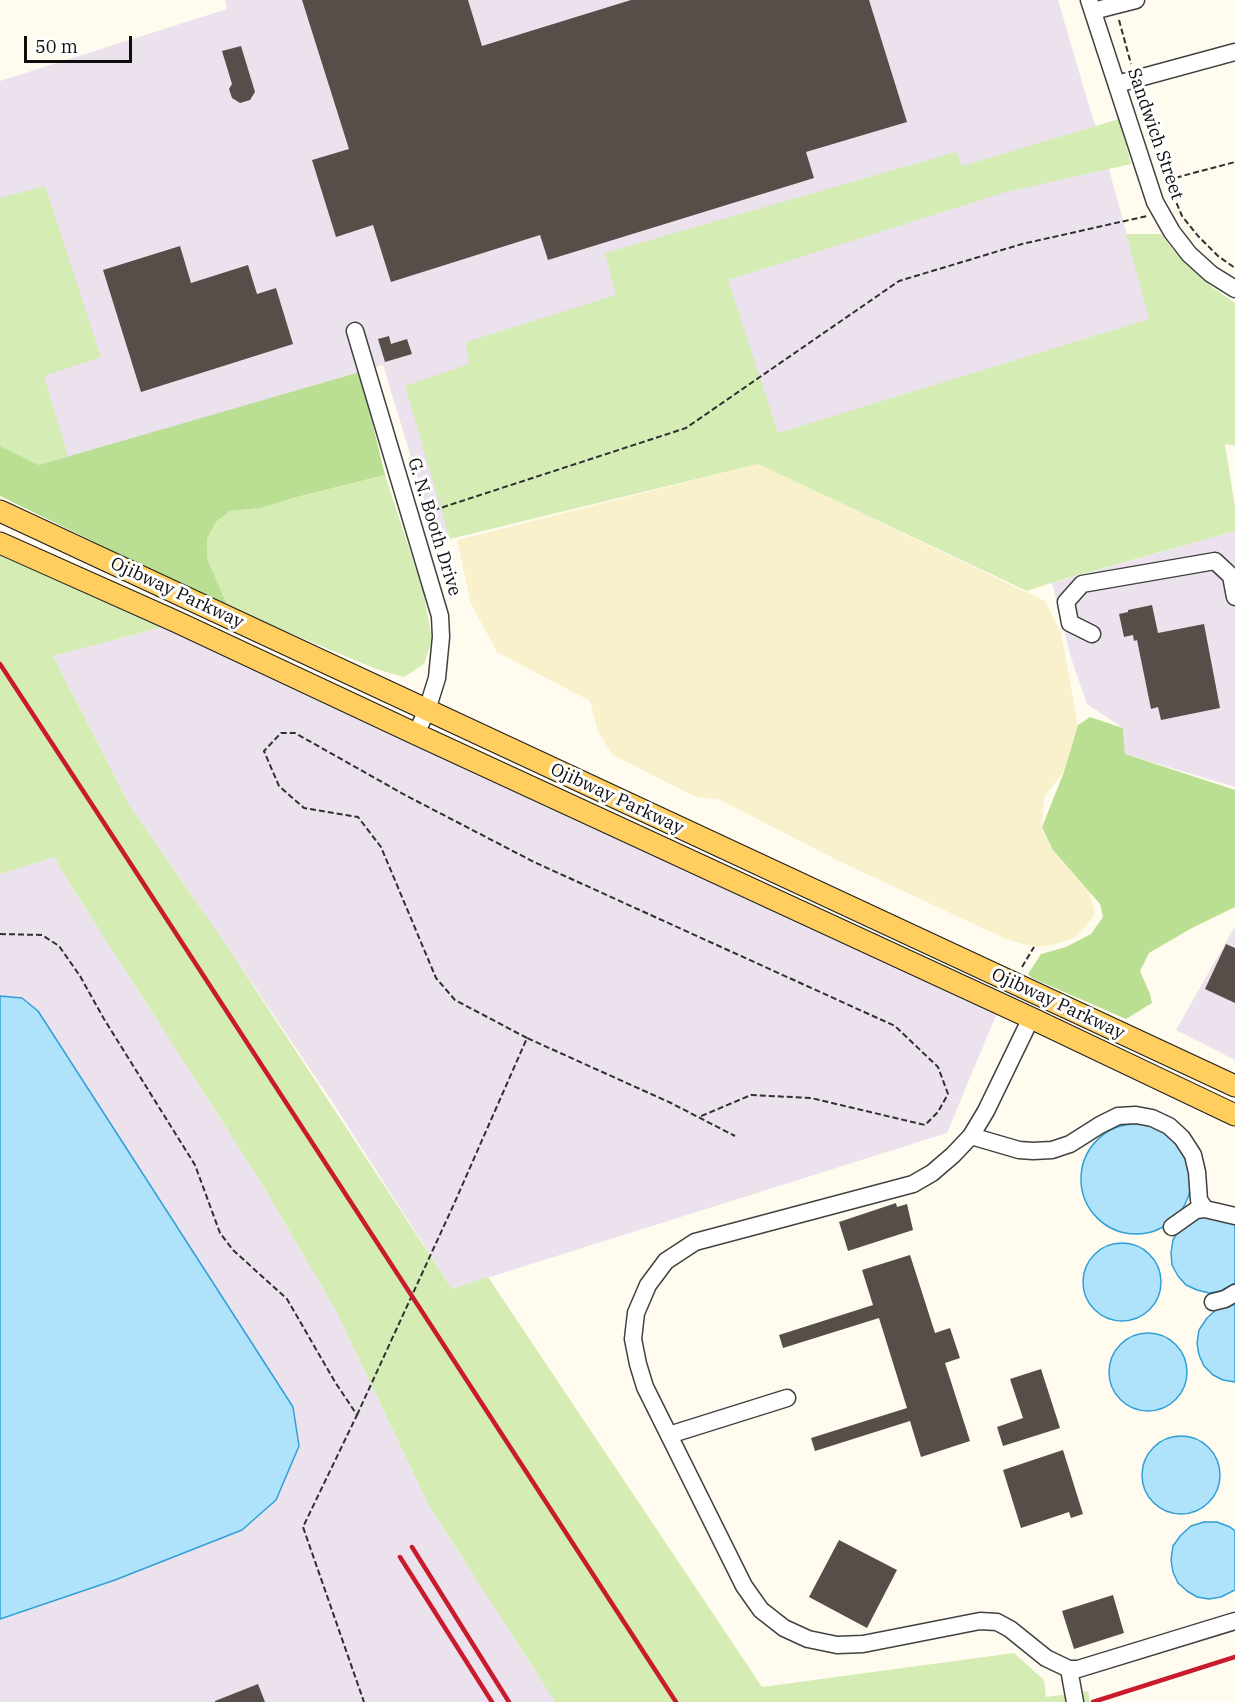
<!DOCTYPE html>
<html>
<head>
<meta charset="utf-8">
<style>
	body { margin:0 }
	#map { position:relative; width:1235px; height:1702px; overflow:hidden; background:#fffbef; font-family:"IBM Plex Serif",serif }
	canvas { display:block }
	.scale { position:absolute; left:24px; top:36px; width:108px; height:27px; box-sizing:border-box; border:3px solid #0e0e0e; border-top:0; padding-left:8px; font-size:18px; line-height:21px; white-space:nowrap; color:#0e0e0e; -webkit-text-stroke:4px #fff; paint-order:stroke }
</style>
</head>
<body>
<div id="map">
<canvas width="1235" height="1702"></canvas>
<div class="scale">50 m</div>
</div>
<script>
const g = document.querySelector('canvas').getContext('2d');
g.lineJoin = 'round';
function paint(path, color) {
  g.fillStyle = color;
  g.fill(path, 'evenodd');
}
function poly(rows) {
  const path = new Path2D();
  for (const r of rows) {
    if (r.length === 3) {
      path.moveTo(r[0] + r[2], r[1]);
      path.arc(r[0], r[1], r[2], 0, 2 * Math.PI);
      continue;
    }
    path.moveTo(r[0], r[1]);
    for (let i = 2; i < r.length; i += 2) path.lineTo(r[i], r[i + 1]);
  }
  return path;
}
function trace(path, color, width, dash) {
  g.strokeStyle = color;
  g.lineWidth = width;
  g.lineCap = dash ? 'butt' : 'round';
  g.setLineDash(dash || []);
  g.stroke(path);
}
function write(font, color, halo, rows, align = 'center') {
  g.font = font + ' "IBM Plex Serif",serif';
  g.lineWidth = 6;
  g.setLineDash([]);
  g.textBaseline = 'middle';
  g.strokeStyle = halo;
  g.fillStyle = color;
  for (const [text, x, y, turn = 0] of rows) {
    g.save();
    g.translate(x, y);
    g.rotate((+turn || 0) * Math.PI / 180);
    g.textAlign = isNaN(turn) ? turn : align;
    if (halo) g.strokeText(text, 0, 0);
    g.fillText(text, 0, 0);
    g.restore();
  }
}
paint(poly([
	[225,0,1058,0,1089,106,1102,144,1150,319,436,539,383,365,38,477,0,459,0,81,227,9],
	[1235,531,1235,787,1125,754,1123,728,1087,704,1071,658,1052,583],
	[167,626,997,1013,947,1133,452,1289,331,1100,227,946,131,808,53,656],
	[54,857,71,886,259,1179,336,1311,429,1506,555,1702,0,1702,0,874],
	[1235,926,1235,1060,1176,1030]
]), '#ebe2ed');
paint(poly([
	[758,464,1045,601,1061,633,1078,725,1064,772,1044,797,1042,827,1053,850,1089,890,1095,915,1076,937,1053,945,1034,947,1006,939,843,863,718,799,696,797,613,755,598,732,590,701,497,652,471,604,457,540]
]), '#f8f1cc');
paint(poly([
	[1119,119,1131,164,1006,192,728,280,778,433,1149,319,1126,234,1161,234,1173,250,1208,284,1235,303,1235,446,1225,444,1235,507,1235,531,1054,582,1027,591,758,464,450,539,405,386,469,364,466,342,616,295,605,253,956,152,962,166],
	[45,186,101,357,44,376,68,456,39,465,0,446,0,198],
	[385,475,424,594,432,640,424,664,404,677,376,669,228,607,207,558,207,539,216,522,230,511,261,508,293,498],
	[0,553,167,626,53,656,131,808,227,946,452,1289,488,1277,762,1687,1014,1653,1044,1680,1046,1697,1088,1691,1090,1702,555,1702,429,1506,336,1311,259,1179,71,886,54,857,0,874]
]), '#d5edb5');
paint(poly([
	[360,372,385,475,293,498,261,508,230,511,216,522,207,539,207,558,228,607,0,496,0,446,39,465],
	[1090,717,1123,728,1125,754,1235,790,1235,907,1192,928,1149,953,1140,971,1150,994,1152,1003,1126,1019,1032,978,1028,974,1041,954,1066,947,1091,934,1103,917,1100,904,1053,850,1042,827,1064,772,1078,725]
]), '#badf93');
const water = poly([
	[0,996,22,998,38,1011,293,1407,299,1446,276,1500,242,1530,115,1580,0,1619,0,996],
	[1136,1179,55],
	[1204,1215,1230,1220,1235,1225,1235,1283,1221,1291,1209,1293,1197,1290,1186,1285,1178,1276,1172,1265,1171,1253,1173,1240,1180,1228,1204,1215],
	[1122,1282,39],
	[1230,1305,1235,1305,1235,1382,1223,1380,1213,1375,1204,1366,1199,1355,1197,1343,1199,1330,1207,1318,1217,1309,1230,1305],
	[1148,1372,39],
	[1181,1475,39],
	[1204,1522,1217,1522,1230,1527,1235,1531,1235,1590,1221,1597,1209,1599,1197,1597,1187,1591,1178,1583,1173,1572,1171,1560,1173,1546,1181,1535,1191,1526,1204,1522]
]);
paint(water, '#afe3fb');
trace(water, '#309fd8', 1.5);
paint(poly([
	[302,0,468,0,482,46,631,0,869,0,907,122,806,152,814,178,548,260,540,235,391,282,373,225,336,237,312,160,349,149],
	[241,46,255,92,250,100,240,103,232,98,229,89,232,84,222,51],
	[180,246,191,283,248,265,257,294,276,288,293,344,141,392,103,270],
	[389,336,391,344,407,339,412,354,385,362,378,339],
	[1152,605,1158,633,1204,624,1220,708,1161,720,1158,707,1151,709,1137,640,1134,641,1133,635,1124,637,1119,614,1128,612,1128,610],
	[1226,944,1235,948,1235,1003,1205,989],
	[896,1203,897,1207,907,1204,913,1230,848,1251,839,1222],
	[910,1255,935,1333,950,1328,960,1358,945,1363,970,1441,921,1457,910,1421,815,1451,811,1438,907,1408,879,1318,783,1348,779,1335,873,1305,862,1270],
	[1041,1369,1060,1428,1003,1446,997,1427,1023,1418,1010,1379],
	[1063,1450,1083,1514,1071,1518,1069,1512,1021,1528,1003,1470],
	[839,1540,897,1570,867,1628,809,1597],
	[1113,1595,1124,1633,1074,1649,1062,1611],
	[258,1684,265,1702,215,1702,215,1701]
]), '#584e49');
const minor = poly([
	[1089,0,1155,202,1172,232,1189,254,1211,274,1235,289],
	[1093,11,1136,0],
	[1117,84,1235,52],
	[355,331,440,616,441,637,437,678,427,710,416,734],
	[1092,634,1070,623,1066,602,1082,584,1215,561,1231,576,1235,597],
	[1031,1018,986,1111,971,1136,953,1155,932,1173,913,1184,695,1242,666,1261,648,1285,636,1313,633,1339,638,1364,645,1387,744,1586,761,1610,784,1628,808,1639,837,1645,863,1644,980,1621,997,1622,1010,1629,1046,1658,1069,1669,1078,1669,1235,1621],
	[971,1136,1019,1150,1033,1151,1052,1150,1070,1144,1100,1125,1118,1116,1136,1115,1152,1118,1169,1126,1182,1138,1193,1155,1197,1172,1199,1200,1205,1209],
	[1172,1227,1196,1210,1205,1209,1235,1216],
	[1213,1302,1225,1299,1235,1293],
	[669,1435,787,1398],
	[1069,1669,1075,1702]
]);
const major = poly([
	[0,511,1235,1086],
	[0,543,177,622,416,734,1031,1018,1235,1115]
]);
trace(minor, '#414141', 19);
trace(major, '#1f1f1f', 23);
trace(poly([
	[1119,20,1131,64],
	[1140,92,1167,180,1182,216,1198,236,1218,256,1235,268],
	[1167,180,1235,162],
	[425,513,686,428,899,281,1022,244,1147,216],
	[0,934,42,935,59,946,80,976,104,1019,195,1165,220,1233,233,1250,287,1299,335,1382,357,1415,303,1527,364,1702],
	[1022,967,1034,947],
	[527,1038,455,1000,436,978,381,847,358,817,304,808,279,786,264,751,281,733,295,733,405,795,534,862,895,1026,938,1067,948,1094,938,1112,925,1125,811,1098,751,1095,699,1117],
	[357,1415,454,1204,527,1038,671,1103,735,1136]
]), '#303030', 2, [6, 3]);
trace(minor, '#fff', 16);
trace(major, '#ffce5f', 21);
trace(poly([
	[0,664,123,852,676,1702],
	[412,1547,509,1702],
	[400,1557,492,1702],
	[1093,1702,1235,1657]
]), '#c91a2e', 4.5);
write('18px', '#0e0e0e', '#fff', [
	["Sandwich Street",1155,134,71],
	["G. N. Booth Drive",434,527,73],
	["Ojibway Parkway",177,593,25],
	["Ojibway Parkway",617,799,25],
	["Ojibway Parkway",1058,1004,25]
]);
</script>
</body>
</html>
